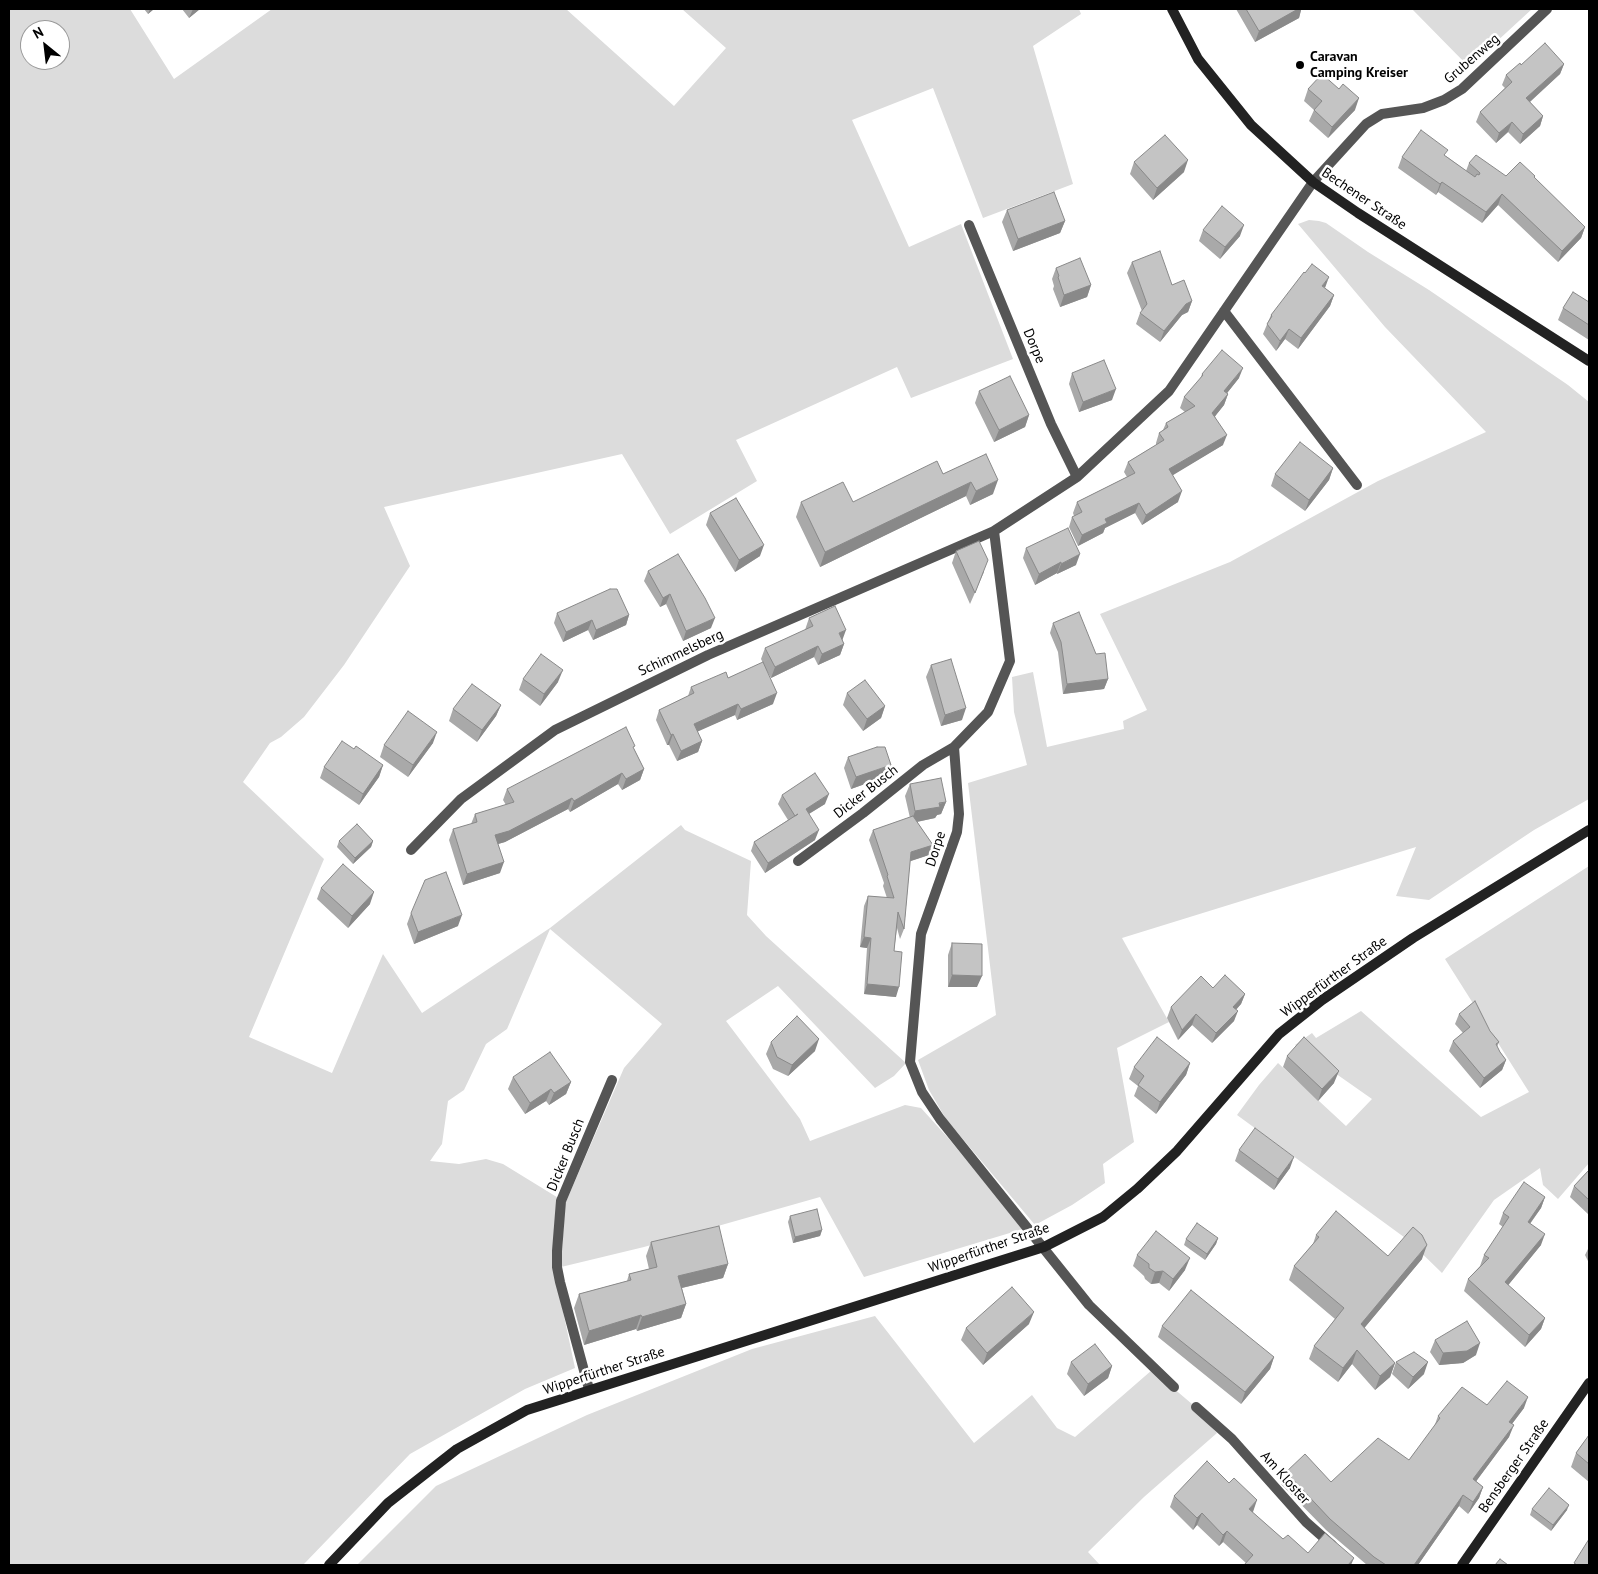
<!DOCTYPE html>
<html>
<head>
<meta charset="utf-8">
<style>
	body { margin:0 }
	#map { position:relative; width:1598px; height:1574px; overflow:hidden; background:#fff; font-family:"PT Sans",sans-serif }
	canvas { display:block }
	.frame { position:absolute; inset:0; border:10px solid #000; pointer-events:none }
	.north { position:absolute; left:20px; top:20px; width:50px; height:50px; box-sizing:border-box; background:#fff; border:1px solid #999; border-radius:50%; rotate:331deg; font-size:14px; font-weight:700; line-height:20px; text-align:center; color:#000 }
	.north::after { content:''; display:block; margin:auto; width:18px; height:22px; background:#000; clip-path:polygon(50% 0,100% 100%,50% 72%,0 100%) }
</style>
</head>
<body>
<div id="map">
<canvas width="1598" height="1574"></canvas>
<div class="frame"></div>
<div class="north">N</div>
</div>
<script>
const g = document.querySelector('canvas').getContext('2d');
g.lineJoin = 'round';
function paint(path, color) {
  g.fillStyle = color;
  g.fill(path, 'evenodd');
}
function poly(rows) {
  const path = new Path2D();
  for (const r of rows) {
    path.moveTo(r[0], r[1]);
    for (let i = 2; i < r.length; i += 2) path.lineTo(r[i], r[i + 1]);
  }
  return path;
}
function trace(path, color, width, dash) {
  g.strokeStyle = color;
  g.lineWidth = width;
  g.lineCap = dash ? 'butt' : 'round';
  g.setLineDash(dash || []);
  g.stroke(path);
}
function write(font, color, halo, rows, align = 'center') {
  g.font = font + ' "PT Sans",sans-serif';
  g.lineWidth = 5;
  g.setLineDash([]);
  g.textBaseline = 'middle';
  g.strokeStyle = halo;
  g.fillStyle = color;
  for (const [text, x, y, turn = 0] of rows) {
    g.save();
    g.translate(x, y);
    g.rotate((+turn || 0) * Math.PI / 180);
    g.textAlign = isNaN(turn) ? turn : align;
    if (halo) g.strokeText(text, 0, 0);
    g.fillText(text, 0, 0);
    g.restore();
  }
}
paint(poly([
	[9,9,130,9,174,79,272,9,566,9,674,106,726,48,682,9,1079,9,1081,14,1033,46,1073,184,983,218,933,88,852,120,909,247,961,224,1013,359,911,398,897,367,736,440,757,481,670,534,622,454,384,507,410,566,344,665,304,717,281,737,270,743,243,782,324,859,249,1037,332,1073,383,954,422,1013,550,928,681,825,685,830,751,861,747,915,766,936,906,1063,894,1076,875,1088,778,986,726,1021,800,1119,810,1141,905,1105,921,1108,950,1140,1023,1229,864,1277,820,1197,644,1247,561,1267,565,1204,624,1068,662,1024,550,929,507,1029,486,1044,464,1090,448,1101,442,1144,430,1161,459,1164,486,1159,503,1164,560,1199,557,1283,575,1368,525,1389,410,1454,303,1565,9,1565],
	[30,30,60,30,60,60,30,60],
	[1412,9,1532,9,1469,67],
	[1309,220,1319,221,1326,223,1368,252,1429,290,1568,385,1589,402,1589,799,1534,830,1429,900,1396,896,1416,847,1122,938,1169,1022,1117,1048,1134,1142,1103,1164,1105,1183,1072,1205,1035,1225,946,1119,929,1090,918,1060,996,1015,968,783,1027,765,1014,712,1012,677,1033,672,1047,747,1124,729,1123,721,1147,710,1100,614,1230,562,1378,481,1486,432,1385,327,1298,224],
	[1589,866,1589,1163,1558,1199,1543,1185,1540,1168,1494,1200,1442,1273,1408,1240,1237,1115,1259,1085,1278,1063,1346,1126,1372,1099,1295,1045,1312,1033,1316,1038,1361,1011,1481,1117,1529,1092,1445,959],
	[875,1316,974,1443,1032,1395,1057,1428,1075,1437,1152,1370,1192,1404,1217,1433,1144,1497,1088,1552,1100,1565,357,1565,436,1486,587,1415,752,1349]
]), '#dcdcdc');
trace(poly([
	[969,225,1051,424,1077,477],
	[1224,311,1357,485],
	[411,850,461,799,555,730,708,655,994,531],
	[798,861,863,813,923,765,954,747],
	[1174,1387,1089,1305,940,1119,922,1092,910,1062,921,934,957,832,959,814,954,747,988,712,1010,661,994,531,1077,477,1169,391,1313,182,1366,124,1382,114,1423,108,1444,100,1462,89,1547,9],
	[589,1389,560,1282,557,1267,557,1251,561,1201,612,1080],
	[1196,1407,1232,1439,1306,1522,1332,1545]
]), '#555', 10);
trace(poly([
	[1172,9,1198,59,1251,125,1313,182,1358,213,1589,361],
	[329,1565,388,1503,457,1449,527,1410,1044,1247,1103,1217,1137,1189,1177,1151,1279,1034,1322,1000,1413,938,1589,830],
	[1462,1565,1589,1383]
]), '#222', 10);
paint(poly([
	[144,9,154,9,148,14],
	[182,9,200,9,189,18],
	[1236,9,1303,9,1301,10,1299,18,1255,42],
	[1564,64,1560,74,1530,102,1543,116,1540,126,1520,144,1508,132,1496,143,1476,122,1480,112,1505,88,1502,85,1506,75,1521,65],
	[1308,89,1355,110,1328,138,1309,121,1314,110,1304,101],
	[1446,156,1466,171,1469,163,1506,176,1534,178,1585,227,1581,238,1558,262,1498,205,1482,223,1438,192,1436,195,1398,168,1402,157],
	[1134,162,1184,172,1153,200,1130,174],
	[1007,210,1065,221,1060,233,1013,251,1002,222],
	[1203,230,1240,236,1220,259,1199,241],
	[1132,262,1172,285,1192,301,1188,312,1182,315,1160,342,1136,324,1140,313,1142,311,1127,273],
	[1056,268,1091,285,1087,297,1060,307,1053,289,1054,286,1052,279],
	[1325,288,1334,295,1330,306,1298,349,1285,339,1276,351,1263,334,1271,315],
	[1589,302,1589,340,1558,320,1563,308],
	[1072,373,1112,400,1079,412,1069,384],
	[1202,374,1239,378,1227,393,1228,394,1224,405,1215,416,1223,445,1172,475,1178,502,1142,525,1135,513,1105,528,1103,533,1078,546,1069,527,1072,517,1074,516,1073,513,1077,502,1127,477,1124,472,1128,462,1156,445,1156,443,1159,433,1163,430,1166,423,1185,412,1180,408,1184,397,1200,379],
	[979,391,1029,415,1025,427,994,442,975,403],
	[986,454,993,494,970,505,966,496,820,567,796,517,801,502,853,502,943,474],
	[1333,468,1329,480,1305,511,1271,486,1275,474],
	[710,513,760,556,735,572,706,525],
	[1026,548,1076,565,1057,574,1057,573,1035,585,1023,558],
	[956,551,984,572,970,604,952,563],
	[648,571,711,628,683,641,666,604,660,607,644,581],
	[557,613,629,615,626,625,593,640,588,630,563,642,554,623],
	[809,618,842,640,844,644,840,655,818,665,814,657,771,678,767,671,773,704,737,720,735,715,697,731,702,741,698,752,677,761,669,745,667,745,656,720,659,710,688,696,691,687,728,678,763,663,761,659,765,648,805,630],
	[1053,623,1096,654,1108,679,1104,689,1063,694,1058,652,1050,633],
	[931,665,962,720,941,726,926,677],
	[523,679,558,682,540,706,519,690],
	[847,693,885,706,881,718,863,731,843,705],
	[501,705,496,716,477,742,449,721,453,709],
	[433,743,408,777,380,757,384,745],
	[354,749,383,765,379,777,359,805,320,778,324,767],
	[634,749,644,769,640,780,622,790,618,784,570,812,568,809,505,842,498,844,500,873,463,885,449,840,453,829,471,824,475,814,506,805,503,800,507,789],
	[848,757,887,776,851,789,844,768],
	[910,784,946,802,941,814,937,815,935,818,917,822,933,845,929,855,910,861,904,929,900,939,897,928,894,951,896,997,864,994,867,948,860,947,864,906,868,896,887,898,883,886,884,883,869,840,873,830,910,818,905,796],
	[782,795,825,804,809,814,815,840,765,873,751,851,754,842,788,820,778,804],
	[339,841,373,841,371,847,353,864,337,847],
	[321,888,370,904,348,928,317,899],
	[411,913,458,926,414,944,407,924],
	[952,943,977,987,948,987,948,955],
	[1213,988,1245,994,1241,1004,1236,1010,1234,1021,1212,1043,1192,1025,1178,1040,1167,1018,1171,1007],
	[1459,1014,1490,1031,1499,1042,1497,1047,1500,1052,1506,1060,1502,1070,1480,1088,1449,1051,1453,1041,1463,1033,1455,1024],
	[771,1042,815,1051,788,1076,773,1069,766,1054],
	[1287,1056,1334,1083,1318,1101,1283,1067],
	[1190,1063,1186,1075,1156,1114,1134,1096,1138,1086,1129,1079,1134,1067],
	[513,1077,571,1082,566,1094,549,1105,546,1101,525,1114,508,1089],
	[1239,1150,1290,1168,1274,1190,1235,1161],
	[1589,1170,1589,1215,1570,1197,1574,1186],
	[1545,1197,1541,1208,1530,1224,1541,1245,1508,1285,1545,1318,1541,1329,1525,1347,1464,1291,1468,1279,1480,1266,1484,1255,1503,1227,1499,1224,1503,1213],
	[790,1216,822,1230,820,1236,793,1243,788,1222],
	[1316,1235,1388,1256,1422,1259,1364,1328,1395,1363,1390,1377,1375,1390,1352,1364,1338,1382,1309,1359,1314,1346,1335,1319,1289,1280,1294,1266,1313,1244],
	[1218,1238,1216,1244,1205,1260,1184,1245,1186,1239],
	[651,1242,728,1264,723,1278,682,1288,686,1304,681,1318,637,1331,636,1329,584,1345,574,1308,579,1294,627,1281,629,1274,649,1269,646,1256],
	[1589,1248,1589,1263,1585,1255,1588,1249],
	[1137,1255,1185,1270,1169,1291,1159,1283,1151,1284,1145,1279,1144,1276,1133,1266],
	[1029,1324,983,1365,961,1340,966,1328],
	[1162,1326,1274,1357,1270,1369,1241,1404,1158,1337],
	[1435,1340,1476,1355,1463,1363,1439,1365,1430,1352],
	[1071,1362,1112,1366,1108,1378,1084,1396,1067,1374],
	[1396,1362,1424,1374,1408,1389,1392,1374],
	[1487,1405,1524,1408,1512,1424,1509,1437,1476,1481,1483,1487,1479,1498,1468,1514,1459,1506,1418,1565,1367,1565,1326,1530,1281,1484,1286,1472,1331,1482,1409,1460,1434,1427,1438,1416],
	[1589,1435,1589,1482,1571,1467,1576,1453],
	[1174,1496,1252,1512,1283,1539,1308,1553,1354,1558,1246,1563,1223,1542,1219,1546,1197,1525,1193,1530,1170,1507],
	[1532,1509,1567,1510,1551,1531,1530,1515]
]), '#a9a9a9');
paint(poly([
	[150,9,154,9,148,14],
	[193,9,200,9,189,18],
	[1297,9,1303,9,1301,10,1299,18,1255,42,1259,31],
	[1564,64,1560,74,1523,108,1526,98],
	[1359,98,1355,110,1328,138,1332,127],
	[1543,116,1540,126,1520,144,1523,134],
	[1512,122,1508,132,1496,143,1499,133],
	[1188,160,1184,172,1153,200,1157,188],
	[1442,182,1438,192,1436,195,1440,184],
	[1502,194,1498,205,1482,223,1486,212],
	[1065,221,1060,233,1013,251,1018,239],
	[1244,225,1240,236,1220,259,1225,247],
	[1585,227,1581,238,1558,262,1562,251],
	[1329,277,1325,288,1322,286],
	[1091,285,1087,297,1060,307,1064,295],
	[1334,295,1330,306,1298,349,1301,338],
	[1192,301,1188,312,1182,315,1160,342,1164,331,1186,304],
	[1289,329,1285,339,1276,351,1280,341],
	[1243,368,1239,378,1220,402,1224,391],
	[1116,389,1112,400,1079,412,1083,402],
	[1228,394,1224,405,1209,424,1212,413],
	[1029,415,1025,427,994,442,999,430],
	[1227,435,1223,445,1165,480,1169,469],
	[1333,468,1329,480,1305,511,1309,500],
	[998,480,993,494,970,505,976,491],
	[971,482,966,496,820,567,825,552],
	[1182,491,1178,502,1142,525,1146,515],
	[1139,503,1135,513,1105,528,1103,533,1078,546,1082,535,1105,519],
	[764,545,760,556,735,572,739,560],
	[1080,554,1076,565,1057,574,1061,564],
	[1061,562,1057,573,1035,585,1039,574],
	[670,594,666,604,660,607,663,598],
	[629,615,626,625,593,640,596,630],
	[715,618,711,628,683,641,686,631],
	[592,620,588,630,563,642,566,632],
	[846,630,842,641,839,633],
	[844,644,840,655,818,665,822,654],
	[818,646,814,657,771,678,775,667],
	[563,670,558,682,540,706,544,694],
	[1108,679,1104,689,1063,694,1067,684],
	[777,693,773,704,737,720,741,709],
	[738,704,735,715,690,735,694,724],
	[501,705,496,716,477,742,482,730],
	[885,706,881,718,863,731,867,719],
	[966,708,962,720,941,726,945,715],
	[437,732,433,743,408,777,413,765],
	[673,734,669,745,667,745,671,735],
	[702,741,698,752,677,761,681,751],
	[383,765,379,777,359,805,363,794],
	[891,765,887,776,851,789,856,777],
	[644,769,640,780,622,790,626,779],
	[622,773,618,784,570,812,574,801],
	[829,794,825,804,802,818,806,809],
	[572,798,568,809,505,842,491,846,495,835],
	[946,802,941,814,937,815,935,818,911,823,915,811],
	[819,830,815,840,765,873,768,863],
	[373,841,371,847,353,864,355,858],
	[933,845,929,855,908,862,911,852],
	[504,862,500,873,463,885,467,874],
	[374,892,370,904,348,928,352,916],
	[462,915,458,926,414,944,418,932],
	[864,937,871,938,867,948,860,947],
	[952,975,982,976,977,987,948,987],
	[867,984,899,987,896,997,864,994],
	[1245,994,1241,1004,1229,1017,1233,1007],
	[1238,1011,1234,1021,1212,1043,1216,1033],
	[1196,1014,1192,1025,1178,1040,1182,1030],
	[819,1039,815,1051,788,1076,792,1065],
	[1506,1060,1502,1070,1480,1088,1484,1078],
	[1190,1063,1186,1075,1156,1114,1160,1102],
	[1339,1071,1334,1083,1318,1101,1322,1089],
	[571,1082,566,1094,549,1105,554,1093],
	[551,1089,546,1101,525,1114,530,1103],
	[1294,1157,1290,1168,1274,1190,1278,1179],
	[1545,1197,1541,1208,1523,1233,1528,1222],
	[822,1230,820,1236,793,1243,795,1237],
	[1545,1234,1541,1245,1501,1294,1505,1282],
	[1218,1238,1216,1244,1205,1260,1207,1254],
	[1427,1245,1422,1259,1356,1338,1361,1324],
	[1190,1258,1185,1270,1169,1291,1173,1279],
	[728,1264,723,1278,673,1290,678,1276],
	[1163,1271,1159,1283,1151,1284,1155,1272],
	[686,1304,681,1318,637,1331,642,1317],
	[1034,1312,1029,1324,983,1365,987,1353],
	[641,1315,636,1329,584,1345,589,1331],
	[1545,1318,1541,1329,1525,1347,1529,1335],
	[1480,1343,1476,1355,1463,1363,1439,1365,1443,1353],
	[1357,1350,1352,1364,1338,1382,1343,1368],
	[1274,1357,1270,1369,1241,1404,1245,1392],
	[1428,1362,1424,1374,1408,1389,1413,1377],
	[1395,1363,1390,1377,1375,1390,1380,1376],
	[1112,1366,1108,1378,1084,1396,1088,1384],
	[1528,1397,1524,1408,1505,1433,1509,1422],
	[1514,1425,1509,1437,1469,1491,1473,1479],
	[1483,1487,1479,1498,1468,1514,1473,1502],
	[1463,1495,1459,1506,1418,1565,1414,1565],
	[1257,1500,1253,1512,1244,1520,1249,1509],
	[1569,1505,1567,1510,1551,1531,1553,1525],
	[1202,1513,1197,1525,1193,1530,1197,1518],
	[1227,1531,1223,1542,1219,1546,1223,1535],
	[1354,1558,1351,1565,1348,1565]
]), '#898989');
const building = poly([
	[1246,9,1298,9,1259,31,1246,9],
	[1545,43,1564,64,1526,98,1543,116,1523,134,1512,122,1499,133,1480,112,1512,82,1506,75,1520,63,1521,65,1545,43],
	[1322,74,1339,89,1343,84,1359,98,1332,127,1314,110,1322,101,1308,89,1322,74],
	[1421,130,1448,150,1444,155,1475,177,1477,174,1479,175,1480,173,1469,163,1476,155,1506,176,1520,162,1535,176,1534,177,1585,227,1562,251,1502,194,1486,212,1442,182,1440,184,1402,157,1421,130],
	[1165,135,1188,160,1157,188,1134,162,1165,135],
	[1054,192,1065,221,1018,239,1007,210,1054,192],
	[1222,206,1244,225,1225,247,1203,230,1222,206],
	[1160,251,1172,285,1184,280,1192,301,1186,304,1164,331,1140,313,1147,304,1132,262,1160,251],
	[1080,258,1091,285,1064,295,1058,277,1059,276,1056,268,1080,258],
	[1312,264,1329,277,1322,286,1334,295,1301,338,1289,329,1280,341,1267,324,1272,316,1271,315,1304,272,1305,273,1312,264],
	[1573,292,1589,302,1589,325,1563,308,1573,292],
	[1222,350,1243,368,1224,391,1228,394,1212,413,1227,435,1169,469,1182,491,1146,515,1139,503,1105,519,1107,523,1082,535,1072,517,1082,512,1077,502,1135,473,1128,462,1164,440,1159,433,1168,427,1166,423,1195,406,1184,397,1203,375,1202,374,1222,350],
	[1104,360,1116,389,1083,402,1072,373,1104,360],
	[1010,376,1029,415,999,430,979,391,1010,376],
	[1300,442,1333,468,1309,500,1275,474,1300,442],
	[986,454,998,480,976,491,971,482,825,552,801,502,843,482,853,502,937,461,943,474,986,454],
	[736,498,764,545,739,560,710,513,736,498],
	[1068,528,1080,554,1061,564,1061,562,1039,574,1026,548,1068,528],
	[979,541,988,560,975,593,956,551,979,541],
	[678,554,705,598,715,618,686,631,670,594,663,598,648,571,678,554],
	[610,589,617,589,629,615,596,630,592,620,566,632,557,613,610,589],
	[835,606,846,630,839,633,844,644,822,654,818,646,775,667,765,648,813,626,809,618,835,606],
	[1079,612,1096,654,1105,653,1108,679,1067,684,1061,642,1053,623,1079,612],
	[541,654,563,670,544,694,523,679,541,654],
	[951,659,966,708,945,715,931,665,951,659],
	[763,662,777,693,741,709,738,704,694,724,702,741,681,751,673,734,671,735,659,710,694,693,691,687,726,672,728,678,763,662],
	[865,680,885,706,867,719,847,693,865,680],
	[472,684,501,705,482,730,453,709,472,684],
	[408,711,437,732,413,765,384,745,408,711],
	[626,727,635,746,633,747,644,769,626,779,622,773,574,801,572,798,509,831,495,835,504,862,467,874,453,829,477,822,475,814,514,802,507,789,626,727],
	[342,741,354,749,356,746,383,765,363,794,324,767,342,741],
	[877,747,885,747,891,765,856,777,848,757,877,747],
	[815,773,829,794,806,809,819,830,768,863,754,842,798,814,795,816,782,795,815,773],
	[941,778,946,802,939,803,940,807,915,811,910,784,941,778],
	[913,816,933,845,911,852,904,929,898,912,894,951,902,952,899,987,867,984,871,938,864,937,868,896,894,898,887,876,888,875,873,830,913,816],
	[357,824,373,841,355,858,339,841,357,824],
	[343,864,374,892,352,916,321,888,343,864],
	[446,872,462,915,418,932,411,913,425,880,446,872],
	[952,943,982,944,982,976,952,975,952,943],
	[1225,975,1245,994,1233,1007,1238,1011,1216,1033,1196,1014,1182,1030,1171,1007,1201,976,1213,988,1225,975],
	[1475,1001,1490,1031,1499,1042,1496,1044,1500,1052,1506,1060,1484,1078,1453,1041,1470,1027,1459,1014,1475,1001],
	[797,1016,819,1039,792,1065,777,1057,771,1042,797,1016],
	[1157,1037,1190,1063,1160,1102,1138,1085,1144,1076,1134,1067,1157,1037],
	[1304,1037,1339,1071,1322,1089,1287,1056,1304,1037],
	[550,1052,571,1082,554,1093,551,1089,530,1103,513,1077,550,1052],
	[1255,1128,1294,1157,1278,1179,1239,1150,1255,1128],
	[1589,1170,1589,1200,1574,1186,1589,1170],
	[1524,1182,1545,1197,1528,1222,1545,1234,1505,1282,1545,1318,1529,1335,1468,1279,1489,1258,1484,1255,1509,1217,1503,1213,1524,1182],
	[817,1209,822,1230,795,1237,790,1216,817,1209],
	[1336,1211,1388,1256,1413,1227,1422,1235,1427,1245,1361,1324,1395,1363,1380,1376,1357,1350,1343,1368,1314,1346,1344,1308,1294,1266,1319,1237,1316,1235,1336,1211],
	[1197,1223,1218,1238,1207,1254,1186,1239,1197,1223],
	[719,1226,728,1264,678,1276,686,1304,642,1317,641,1315,589,1331,579,1294,631,1280,629,1274,657,1267,651,1242,719,1226],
	[1156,1231,1190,1258,1173,1279,1163,1271,1155,1272,1149,1268,1149,1264,1137,1255,1156,1231],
	[1012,1287,1034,1312,987,1353,966,1328,1012,1287],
	[1191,1290,1274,1357,1245,1392,1162,1326,1191,1290],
	[1467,1321,1480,1343,1467,1351,1443,1353,1435,1340,1467,1321],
	[1095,1344,1112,1366,1088,1384,1071,1362,1095,1344],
	[1414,1352,1428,1362,1413,1377,1396,1362,1414,1352],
	[1507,1381,1528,1397,1509,1422,1514,1425,1473,1479,1483,1487,1473,1502,1463,1495,1414,1565,1386,1565,1374,1557,1330,1519,1286,1472,1305,1454,1331,1482,1378,1438,1409,1460,1440,1418,1438,1416,1462,1387,1487,1405,1507,1381],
	[1589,1435,1589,1464,1576,1453,1589,1435],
	[1207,1461,1229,1483,1234,1478,1257,1500,1249,1509,1283,1539,1288,1535,1308,1553,1325,1533,1354,1558,1348,1565,1244,1565,1253,1555,1227,1531,1223,1535,1202,1513,1197,1518,1174,1496,1207,1461],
	[1549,1488,1569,1505,1553,1525,1532,1509,1549,1488],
	[1589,1539,1589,1565,1577,1565,1574,1563,1589,1539],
	[1500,1559,1508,1565,1495,1565,1500,1559]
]);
paint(building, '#c4c4c4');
trace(building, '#898989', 1);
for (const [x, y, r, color] of [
	[1300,65,5,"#000"]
]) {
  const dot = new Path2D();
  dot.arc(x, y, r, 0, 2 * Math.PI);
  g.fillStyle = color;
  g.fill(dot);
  trace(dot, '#fff', 2);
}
write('bold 14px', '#000', '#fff', [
	["Caravan",1310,57],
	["Camping Kreiser",1310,73]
], 'left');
write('14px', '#000', '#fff', [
	["Grubenweg",1472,59,-41],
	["Bechener Straße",1364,199,34],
	["Dorpe",1034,346,67],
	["Schimmelsberg",681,653,-25],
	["Dicker Busch",866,792,-38],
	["Dorpe",936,849,-72],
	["Wipperfürther Straße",1334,977,-36],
	["Dicker Busch",566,1155,-68],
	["Wipperfürther Straße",989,1248,-19],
	["Wipperfürther Straße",604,1371,-18],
	["Bensberger Straße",1514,1466,-55],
	["Am Kloster",1285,1478,48]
]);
</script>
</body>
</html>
